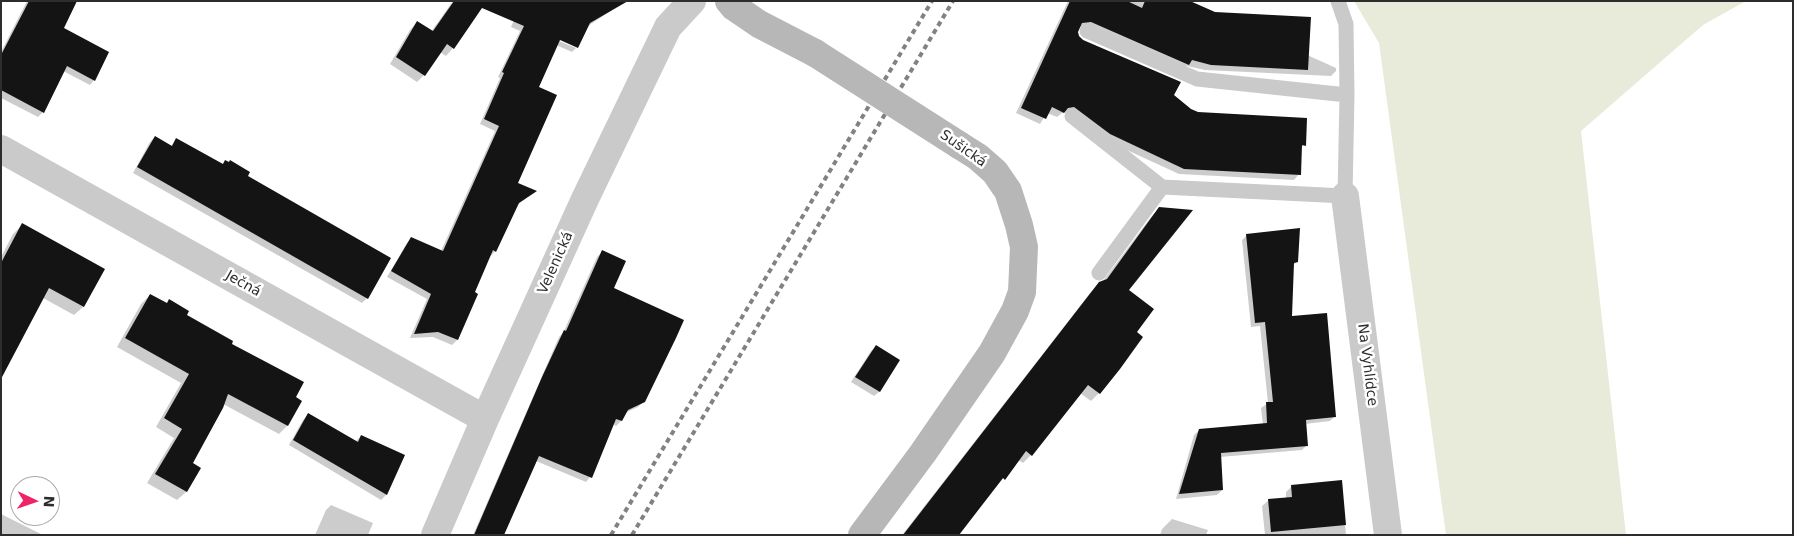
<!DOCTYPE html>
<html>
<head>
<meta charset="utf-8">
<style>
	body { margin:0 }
	#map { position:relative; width:1794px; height:536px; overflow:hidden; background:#fff; font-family:"DejaVu Sans",sans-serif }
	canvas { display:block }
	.frame { position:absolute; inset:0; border:2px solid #2d2d2d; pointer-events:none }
	.north { position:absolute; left:10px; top:476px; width:50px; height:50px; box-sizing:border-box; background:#fff; border:1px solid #ababab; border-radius:50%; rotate:93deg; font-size:14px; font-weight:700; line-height:20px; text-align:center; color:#2d2d2d }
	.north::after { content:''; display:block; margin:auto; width:18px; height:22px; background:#ef2466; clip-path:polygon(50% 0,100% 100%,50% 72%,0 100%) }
</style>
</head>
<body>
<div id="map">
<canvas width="1794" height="536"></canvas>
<div class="frame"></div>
<div class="north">N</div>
</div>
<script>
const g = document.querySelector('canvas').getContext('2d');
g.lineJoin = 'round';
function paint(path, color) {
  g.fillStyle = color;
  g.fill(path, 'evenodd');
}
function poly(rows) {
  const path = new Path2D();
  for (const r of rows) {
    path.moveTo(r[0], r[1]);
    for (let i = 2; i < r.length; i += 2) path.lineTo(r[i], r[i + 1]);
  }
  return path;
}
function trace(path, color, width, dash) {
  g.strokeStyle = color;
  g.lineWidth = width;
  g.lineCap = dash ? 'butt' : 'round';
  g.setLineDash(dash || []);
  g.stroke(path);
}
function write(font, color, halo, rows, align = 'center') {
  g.font = font + ' "DejaVu Sans",sans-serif';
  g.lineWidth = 5;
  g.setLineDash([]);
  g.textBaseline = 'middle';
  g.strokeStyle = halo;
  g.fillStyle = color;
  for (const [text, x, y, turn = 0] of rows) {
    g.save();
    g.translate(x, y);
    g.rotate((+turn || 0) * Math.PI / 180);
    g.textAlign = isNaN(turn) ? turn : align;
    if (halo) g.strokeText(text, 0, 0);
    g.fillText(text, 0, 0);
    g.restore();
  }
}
paint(poly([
	[1354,1,1746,1,1703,25,1581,131,1626,535,1446,535,1379,43]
]), '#e8ebd9');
paint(poly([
	[27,1,76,1,63,28,94,80,90,85,63,71,43,112,38,117,1,98,1,52],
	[453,1,484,1,453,48,446,56,440,52,424,75,417,82,390,64,410,30,417,22,431,32],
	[522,1,612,10,588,26,555,37,554,39,576,48,572,52,556,45,538,88,516,184,534,192,517,205,495,251,491,256,489,255,473,293,477,294,457,340,452,345,433,337,410,338,427,299,387,277,407,243,412,238,441,251,495,131,480,124,500,78,498,77,520,31,511,27],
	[1068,1,1187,1,1336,68,1336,71,1331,76,1205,70,1187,66,1183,70,1085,27,1079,27,1077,28,1079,38,1179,83,1173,96,1191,110,1304,145,1300,149,1299,174,1294,180,1179,174,1105,140,1068,112,1062,113,1057,117,1047,113,1040,124,1016,113],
	[155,137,171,146,176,140,222,165,225,161,246,176,367,298,362,303,133,173,150,142],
	[1160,208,1128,290,1099,393,1091,401,1080,393,1031,455,1023,463,1018,460,957,535,902,535,1091,292,1103,281,1151,217],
	[22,225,103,269,83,307,74,315,43,298,1,373,1,257,13,234],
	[1247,235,1297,262,1293,265,1290,317,1335,416,1330,421,1305,424,1307,445,1302,450,1220,457,1222,490,1217,495,1176,499,1194,435,1199,430,1263,425,1261,408,1268,403,1260,326,1251,327,1242,240],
	[602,252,644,401,638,407,625,413,621,421,616,426,613,424,590,477,586,482,536,461,503,535,473,535,559,337,563,333,597,257],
	[150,295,230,344,294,397,287,426,279,434,223,404,192,464,199,468,186,492,177,500,147,483,174,438,156,427,181,383,117,347,141,304],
	[876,347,898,361,879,392,874,396,851,382,871,351],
	[308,415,356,441,361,436,403,455,386,495,381,500,289,445,303,420],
	[1341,481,1346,535,1265,535,1262,506,1269,500,1286,498,1286,492,1292,486],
	[331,505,373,523,368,535,315,535,326,510],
	[1,514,43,535,1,535],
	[1172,519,1208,530,1206,535,1160,535,1162,529]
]), '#0003');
paint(poly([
	[29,1,77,1,64,28,109,52,95,81,67,66,44,113,1,90,1,55],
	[454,1,628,1,590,23,578,48,560,40,539,87,557,95,518,183,537,191,519,203,496,252,493,250,475,292,478,294,458,340,438,332,414,334,431,294,391,271,411,237,443,251,499,126,484,119,504,73,502,72,524,26,482,8,454,49,447,44,425,76,396,57,417,21,433,31],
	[1070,1,1127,1,1142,8,1145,1,1190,1,1215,12,1311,17,1308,70,1211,65,1192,60,1189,65,1091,22,1082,23,1078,32,1079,36,1083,40,1181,82,1174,95,1191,109,1198,112,1307,118,1306,146,1302,145,1301,175,1184,169,1110,134,1074,107,1068,108,1064,113,1052,107,1046,119,1021,108],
	[155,136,172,146,176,138,223,164,225,160,229,162,230,160,250,172,248,176,391,258,368,299,137,167],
	[1159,207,1193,210,1129,290,1154,309,1137,332,1143,337,1120,369,1100,394,1088,385,1032,456,1026,451,1005,480,1003,478,959,535,903,535,1099,282,1107,279],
	[22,223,105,269,84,307,49,288,1,379,1,263],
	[1300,228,1298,262,1294,263,1292,316,1327,313,1336,417,1306,420,1308,446,1221,453,1223,490,1179,494,1199,429,1267,423,1266,402,1273,402,1265,322,1255,323,1246,234],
	[602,250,626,261,614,288,684,320,676,338,645,402,628,410,622,421,616,419,592,478,539,456,504,535,474,535,542,377,564,330,566,331],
	[150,294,167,303,169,299,189,311,187,315,233,341,232,344,304,382,296,397,302,401,288,426,228,394,223,408,193,463,201,468,187,492,155,474,182,429,164,418,189,374,125,338],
	[876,345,900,360,880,392,855,377],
	[308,413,358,442,361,435,405,455,387,495,293,440],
	[1342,480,1346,525,1271,532,1268,499,1292,497,1291,485]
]), '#141414');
trace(poly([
	[1087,31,1197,79,1347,95],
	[1072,116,1162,187,1345,196,1347,95,1346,24,1338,1],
	[1099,273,1162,187]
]), '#cacaca', 15);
trace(poly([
	[1,149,485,419],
	[1345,196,1388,535],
	[435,535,485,419,585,199,668,27,692,1]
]), '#cacaca', 28);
trace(poly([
	[729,1,734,7,759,24,815,53],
	[862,535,923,453,992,353,1015,311,1022,292,1024,247,1019,225,1008,191,995,172,978,157,959,145]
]), '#b7b7b7', 28);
trace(poly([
	[611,535,932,1],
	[632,535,953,1]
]), '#828282', 4, [5, 4]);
trace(poly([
	[815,53,959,145]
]), '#b7b7b7', 28);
write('14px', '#2d2d2d', '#fff', [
	["Sušická",963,149,35],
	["Velenická",556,263,-66],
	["Ječná",243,284,29],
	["Na Vyhlídce",1367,365,83]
]);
</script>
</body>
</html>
